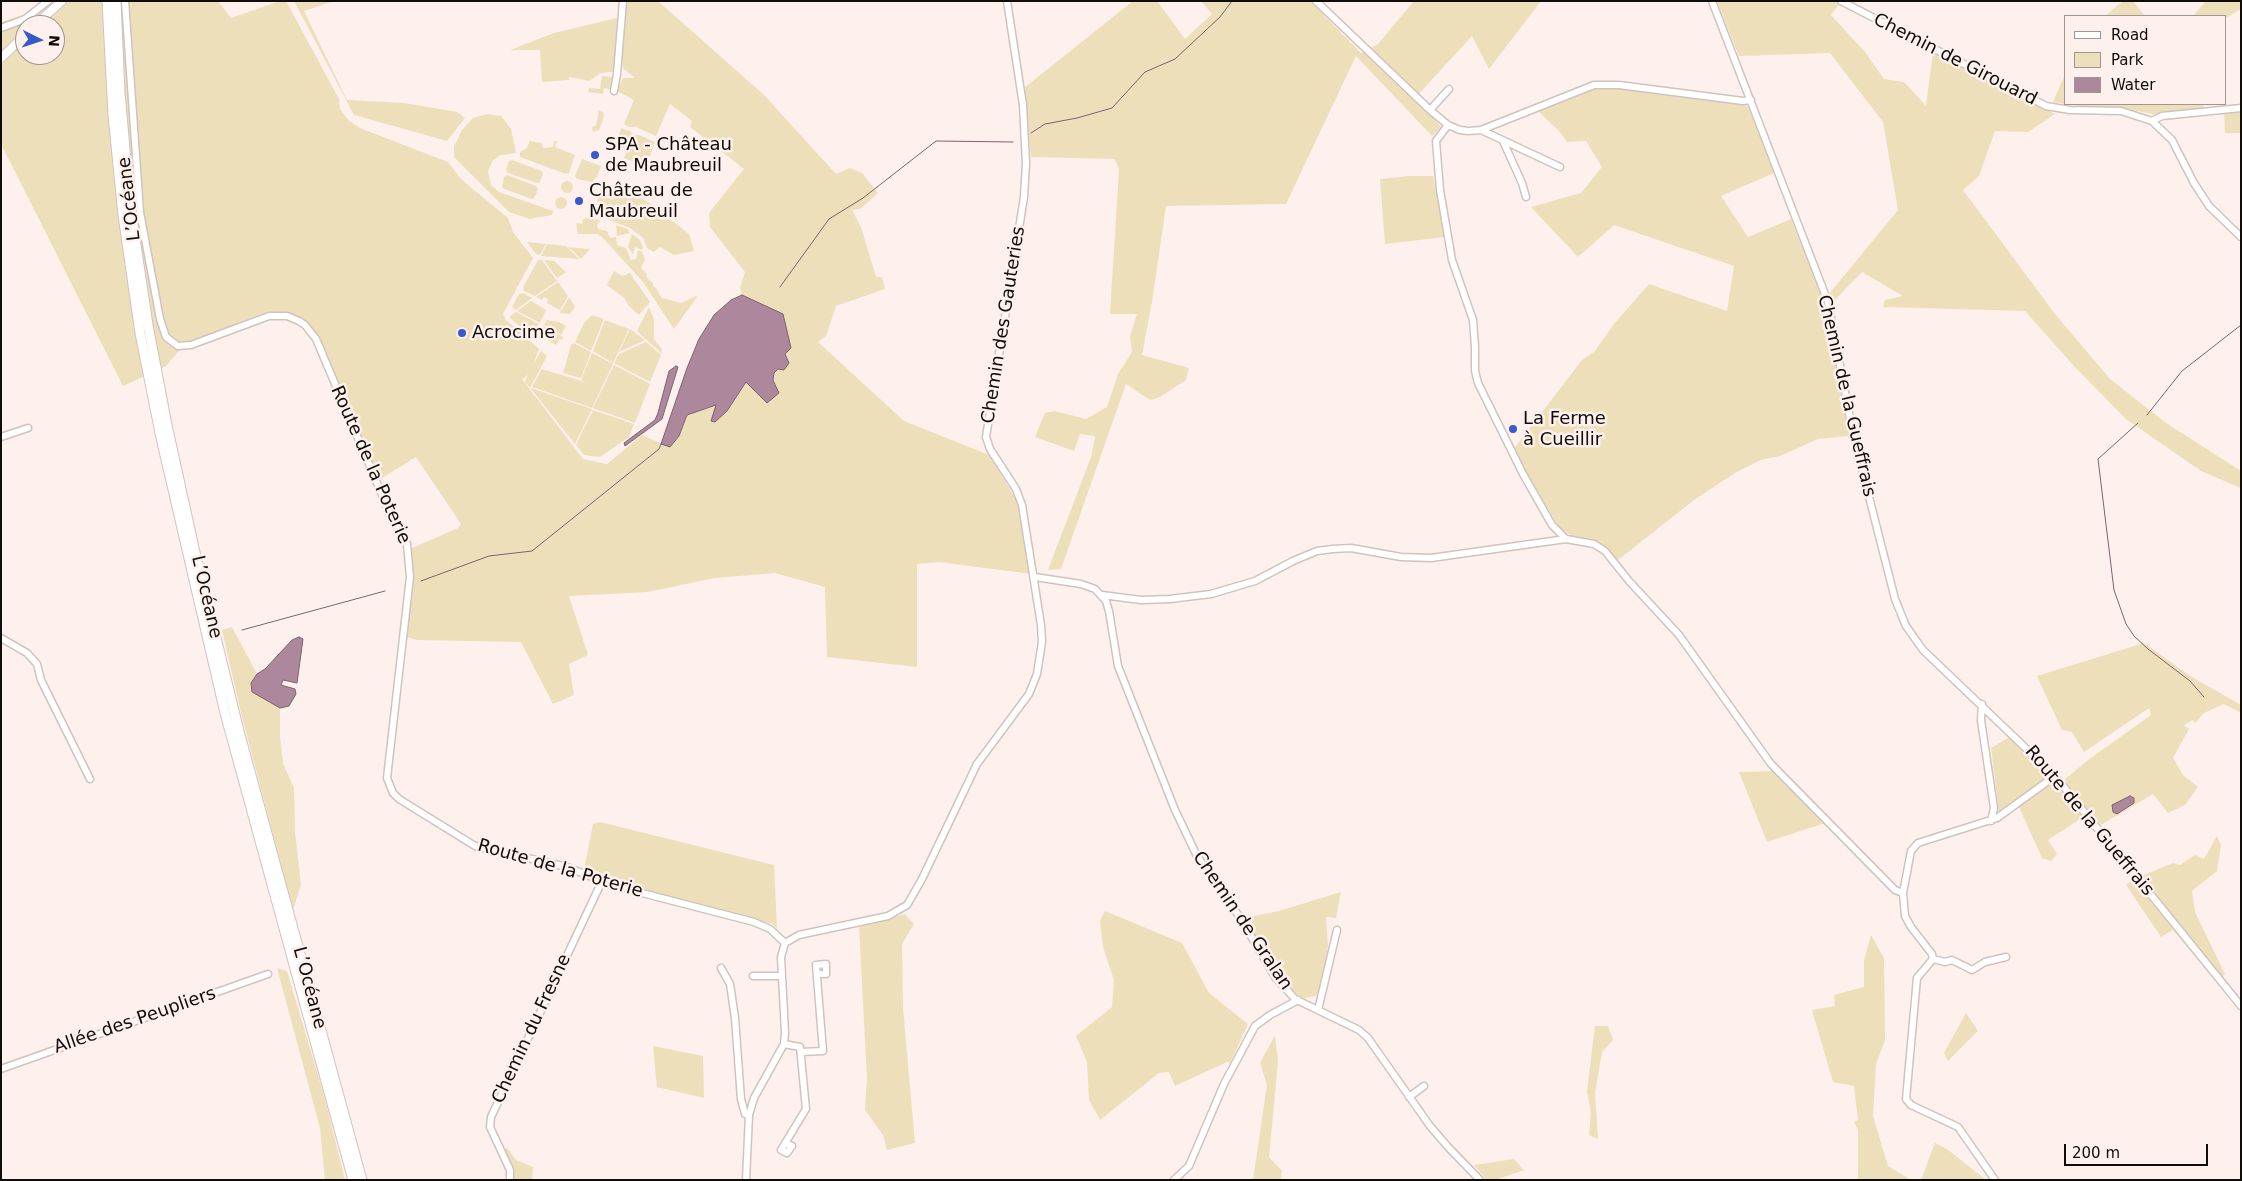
<!DOCTYPE html>
<html>
<head>
<meta charset="utf-8">
<style>
	body { margin:0 }
	#map { position:relative; width:2242px; height:1181px; overflow:hidden; background:#fef0ec; font-family:"DejaVu Sans",sans-serif }
	canvas { display:block }
	.frame { position:absolute; inset:0; border:2px solid #100c0a; pointer-events:none }
	.legend { position:absolute; left:2064px; top:15px; width:162px; height:90px; box-sizing:border-box; background:#fef0ec; border:1px solid #9f9592; margin:0; padding:6px 9px; list-style:none; font-size:15px; color:#100c0a }
	.legend li { display:flex; align-items:center; gap:10px; height:25px }
	.legend b { width:25px; border:1px solid #9f9592 }
	.north { position:absolute; left:15px; top:15px; width:50px; height:50px; box-sizing:border-box; background:#fef0ec; border:1px solid #9f9592; border-radius:50%; rotate:94deg; font-size:14px; font-weight:700; line-height:20px; text-align:center; color:#100c0a }
	.north::after { content:''; display:block; margin:auto; width:18px; height:22px; background:#3759ca; clip-path:polygon(50% 0,100% 100%,50% 72%,0 100%) }
	.scale { position:absolute; left:2064px; top:1144px; width:144px; height:22px; box-sizing:border-box; border:2px solid #100c0a; border-top:0; padding-left:6px; font-size:15px; line-height:18px; white-space:nowrap; color:#100c0a; -webkit-text-stroke:4px #fef0ec; paint-order:stroke }
</style>
</head>
<body>
<div id="map">
<canvas width="2242" height="1181"></canvas>
<div class="frame"></div>
<ul class="legend">
<li><b style="height:6px;background:#fff"></b>Road</li>
<li><b style="height:14px;background:#eddfba"></b>Park</li>
<li><b style="height:14px;background:#ad879c"></b>Water</li>
</ul>
<div class="north">N</div>
<div class="scale">200 m</div>
</div>
<script>
const g = document.querySelector('canvas').getContext('2d');
g.lineJoin = 'round';
function paint(path, color) {
  g.fillStyle = color;
  g.fill(path, 'evenodd');
}
function poly(rows) {
  const path = new Path2D();
  for (const r of rows) {
    if (r.length === 3) {
      path.moveTo(r[0] + r[2], r[1]);
      path.arc(r[0], r[1], r[2], 0, 2 * Math.PI);
      continue;
    }
    path.moveTo(r[0], r[1]);
    for (let i = 2; i < r.length; i += 2) path.lineTo(r[i], r[i + 1]);
  }
  return path;
}
function trace(path, color, width, dash) {
  g.strokeStyle = color;
  g.lineWidth = width;
  g.lineCap = dash ? 'butt' : 'round';
  g.setLineDash(dash || []);
  g.stroke(path);
}
function write(font, color, halo, rows, align = 'center') {
  g.font = font + ' "DejaVu Sans",sans-serif';
  g.lineWidth = 5;
  g.setLineDash([]);
  g.textBaseline = 'middle';
  g.strokeStyle = halo;
  g.fillStyle = color;
  for (const [text, x, y, turn = 0] of rows) {
    g.save();
    g.translate(x, y);
    g.rotate((+turn || 0) * Math.PI / 180);
    g.textAlign = isNaN(turn) ? turn : align;
    if (halo) g.strokeText(text, 0, 0);
    g.fillText(text, 0, 0);
    g.restore();
  }
}
paint(poly([
	[41,1,218,1,231,18,280,1,286,1,339,99,340,109,349,121,360,128,448,162,462,180,508,218,513,232,533,258,503,314,506,320,539,349,533,365,541,351,547,356,530,388,525,382,528,375,522,379,583,459,607,464,642,435,670,447,679,436,687,415,717,404,727,411,746,382,767,403,778,388,773,380,774,373,778,369,755,302,742,295,740,288,745,272,710,227,709,213,744,169,690,127,692,121,670,104,656,136,636,127,629,127,624,124,634,100,617,91,623,78,635,78,623,68,621,56,626,1,658,1,764,95,836,174,850,168,862,173,878,193,860,209,852,210,861,227,876,277,882,277,885,289,836,306,826,336,818,342,904,421,989,455,1019,504,1032,574,939,562,917,564,917,667,827,657,825,587,775,573,715,578,648,592,569,596,588,655,569,664,574,695,553,704,521,642,416,640,407,637,413,576,410,549,458,528,461,524,416,457,379,480,311,326,300,318,281,313,263,313,185,344,166,366,123,386,1,144,1,22,27,14],
	[25,25,55,25,55,55,25,55],
	[294,1,334,1,304,11,347,100,404,103,457,112,465,118,447,141,354,115],
	[1133,1,1157,1,1185,39,1212,14,1201,1,1310,1,1361,53,1378,44,1414,1,1541,1,1489,69,1472,36,1415,98,1441,127,1432,136,1356,56,1286,204,1166,206,1152,302,1142,355,1189,368,1186,380,1160,397,1150,400,1126,384,1061,569,1048,570,1091,457,1095,436,1080,434,1074,451,1035,437,1045,413,1055,411,1086,419,1107,407,1118,374,1132,352,1130,336,1137,314,1110,314,1119,169,1115,159,1031,157,1024,88],
	[1717,1,1834,1,1839,4,1831,15,1865,52,1884,79,1904,82,1926,106,1933,52,2055,114,2028,132,1995,131,1979,176,1963,190,2055,314,2110,379,2166,423,2241,471,2241,488,2201,471,2126,419,2073,365,2025,311,1883,307,1885,300,1903,296,1862,272,1832,303,1829,294,1898,210,1883,122,1830,53,1739,56],
	[2123,1,2133,1,2145,16,2105,16],
	[2206,1,2241,1,2241,9,2226,18,2193,16],
	[617,18,614,72,601,73,589,81,569,77,569,80,542,82,540,50,510,50,554,33],
	[2066,72,2066,104,2204,104,2203,109,2164,112,2157,115,2117,107,2086,107,2053,102],
	[602,76,614,77,612,90,604,88,603,94,588,92,589,88,600,89],
	[1610,87,1745,105,1749,109,1774,173,1721,196,1748,237,1791,219,1828,313,1839,385,1849,436,1818,439,1780,456,1761,460,1735,473,1694,500,1618,560,1596,541,1572,536,1559,527,1513,450,1582,360,1595,351,1614,324,1649,284,1727,311,1734,266,1614,225,1578,257,1531,207,1581,193,1602,167,1586,141,1567,142,1560,132,1537,110,1592,89],
	[2241,109,2241,133,2225,133,2224,112],
	[599,110,604,113,603,120,599,130,593,132,592,129,593,126,596,126],
	[487,114,501,116,505,121,511,129,516,153,501,155,493,160,488,171,491,185,499,192,553,211,552,215,530,219,509,212,454,157,454,146,462,130,473,118],
	[621,128,630,131,633,135,639,135,655,142,646,167,624,158,627,149,616,146],
	[530,141,542,143,543,148,553,147,554,141,557,141,555,147,575,155,569,173,566,174,520,157,520,152,527,148],
	[582,159,601,166,597,177,592,182,577,179,575,176],
	[512,160,542,171,543,174,540,182,537,183,508,173,506,170,509,161],
	[507,175,536,186,538,189,535,197,532,199,502,188,504,177],
	[1410,176,1433,176,1445,237,1385,244,1380,179],
	[567,187,6],
	[619,189,647,201,689,234,694,251,674,255,660,247,654,252,647,248,643,238,630,228,593,214,594,211,599,213,604,210,603,205,597,202,600,195,613,200,616,196,616,190],
	[561,203,6],
	[587,218,600,220,597,226,598,229,607,231,610,238,616,237,617,245,626,248,631,260,636,259,638,250,642,252,645,259,641,268,646,273,648,279,653,283,653,286,656,288,662,298,681,303,696,296,697,297,674,329,643,282,603,238,598,234,578,234,576,223,582,224,583,219],
	[616,225,627,229,630,233,617,236],
	[632,234,640,240,643,247,642,250,635,247,633,254,628,247],
	[527,242,546,244,540,255,536,254],
	[547,244,566,246,579,259,541,256],
	[568,247,590,249,581,259],
	[538,260,542,260,557,281,535,296,524,291,523,287],
	[544,260,554,261,566,272,557,278],
	[614,271,622,276,630,273,650,302,639,315,628,305,624,298,607,285],
	[558,282,568,296,560,310,547,303,548,299,544,297,542,300,536,297],
	[523,293,532,298,516,310,512,307,519,294],
	[569,297,575,307,570,314,560,313],
	[531,301,546,310,540,323,517,311],
	[649,307,654,319,654,339,662,349,662,354,637,331],
	[516,312,539,324,533,336,531,336,509,317],
	[592,315,604,319,591,351,575,342,584,323],
	[547,320,559,322,566,326,561,335,544,325],
	[605,320,629,329,613,363,593,351],
	[543,326,563,337,562,340,559,339,556,345,538,335],
	[630,329,645,340,619,352],
	[646,342,661,355,650,382,614,363,619,354],
	[574,343,591,352,581,378,563,373,571,345],
	[592,353,613,364,592,408,532,387,542,369,588,383,581,380],
	[614,365,650,384,635,423,593,408],
	[531,388,592,409,575,444,531,389],
	[593,410,634,424,629,437,600,457,584,455,576,445],
	[232,627,257,674,251,683,252,692,280,708,280,737,283,763,294,788,295,832,301,885,293,910,242,717,222,630],
	[2144,643,2192,677,2241,705,2241,713,2224,704,2204,713,2195,723,2193,720,2184,725,2189,729,2173,758,2183,775,2198,787,2185,805,2168,813,2153,794,2101,825,2063,781,2088,760,2151,715,2149,708,2084,752,2072,732,2062,730,2037,676],
	[2011,736,2049,777,2007,808,1999,812,1991,748],
	[1774,771,1802,799,1825,823,1767,842,1739,772],
	[2054,782,2085,816,2048,840,2057,854,2051,861,2042,858,2019,807],
	[600,822,774,865,777,929,773,924,610,881,584,870,593,824],
	[2217,836,2221,846,2217,871,2192,891,2195,912,2225,974,2216,982,2173,930,2161,937,2126,885,2134,879,2173,863,2180,865,2195,855,2204,859],
	[1341,892,1336,918,1326,917,1328,946,1319,995,1302,999,1279,977,1244,918,1279,911],
	[1105,911,1182,943,1209,993,1248,1024,1230,1063,1227,1062,1175,1086,1169,1072,1159,1073,1100,1120,1089,1100,1087,1062,1076,1036,1112,1007,1114,980,1103,947,1100,921],
	[905,914,914,924,902,944,903,1008,915,1143,887,1150,883,1135,865,1110,867,1078,859,927],
	[1871,935,1884,958,1885,1040,1876,1064,1873,1116,1888,1166,1911,1180,1858,1180,1858,1130,1854,1122,1858,1120,1854,1086,1833,1082,1812,1010,1835,1006,1834,995,1864,987,1864,960],
	[277,968,287,971,325,1099,345,1180,325,1180,320,1128],
	[1966,1013,1978,1031,1948,1061,1944,1053],
	[1595,1026,1608,1026,1613,1040,1602,1052,1595,1093,1598,1139,1589,1135,1591,1112,1587,1091],
	[1275,1035,1278,1061,1269,1157,1282,1171,1281,1180,1253,1180,1267,1085,1260,1063],
	[653,1046,703,1056,704,1098,657,1087],
	[1935,1143,1947,1149,1986,1180,1921,1180],
	[507,1148,516,1160,533,1167,532,1180,513,1180,513,1172,503,1149],
	[1514,1159,1524,1170,1495,1180,1487,1180,1474,1165]
]), '#eddfba');
const water = poly([
	[742,295,783,314,791,348,785,354,789,363,784,370,778,369,774,373,773,380,779,393,767,403,746,382,727,411,715,422,711,421,716,405,687,415,679,436,670,447,661,444,687,368,699,339,714,315,731,300,742,295],
	[676,366,678,367,662,419,625,446,624,443,655,420,658,413,669,371,676,366],
	[299,637,303,639,297,683,283,680,281,685,295,689,296,694,289,706,280,708,252,692,251,683,257,674,265,669,292,640,299,637],
	[2130,796,2134,798,2134,803,2117,814,2113,812,2112,805,2130,796]
]);
paint(water, '#ad879c');
trace(water, '#7e6270', 1);
trace(poly([
	[1031,133,1045,124,1077,118,1112,108,1145,72,1175,59,1220,17,1232,1],
	[780,287,829,219,863,198,936,141,1013,142],
	[2147,415,2182,371,2241,325],
	[2138,423,2098,459,2114,590,2126,624,2134,636,2148,649,2190,681,2204,697],
	[421,581,489,556,532,551,659,449,661,444],
	[242,630,385,591]
]), '#7e6270', 1);
const minor = poly([
	[125,1,140,212,160,319,166,337,178,346,191,345,269,316,287,316,299,321,305,325,316,339,391,516,407,544,410,577,387,778,393,793,399,799,475,846,567,867,602,881,642,893,754,922,770,929,785,943],
	[1316,1,1430,110,1448,125,1460,130,1468,131,1481,130,1594,85,1619,85,1743,101,1751,100],
	[1712,1,1828,302,1853,434,1895,599,1906,626,1923,650,2055,776,2241,1006],
	[1841,1,2046,106,2070,110,2121,111,2152,121,2172,140,2194,183,2209,206,2241,237],
	[1,28,25,19,48,1],
	[614,91,617,74,623,1],
	[1430,110,1449,89],
	[2152,121,2162,116,2241,108],
	[1448,125,1436,141,1440,190,1452,260,1473,320,1475,347,1475,371,1478,383,1523,474,1552,525,1566,539],
	[1481,130,1560,167],
	[1503,141,1522,183,1526,197],
	[1,437,28,428],
	[1035,577,1081,584,1095,589,1106,601,1109,611,1118,666,1175,810,1197,856,1239,916,1275,977,1295,999,1359,1030,1368,1038,1430,1126,1448,1147,1480,1180],
	[1102,595,1141,600,1170,599,1211,594,1255,581,1293,561,1317,551,1333,549,1351,548,1401,557,1431,558,1566,539,1594,544,1605,551,1629,581,1679,635,1771,764,1895,890,1903,893],
	[1,638,27,653,37,664,41,680,90,779],
	[1982,704,1981,720,1994,808,1991,821],
	[1933,959,1945,962,1952,960,1972,970,1985,962,2006,957],
	[721,968,730,984,735,1018,741,1099,745,1114,749,1115],
	[753,976,780,976],
	[1318,1010,1337,930],
	[784,1044,800,1047,806,1109,781,1150,787,1153,792,1146,785,1143],
	[801,1052,823,1051,816,965,826,964,826,974,817,974],
	[1,1069,268,974],
	[1409,1097,1424,1086],
	[510,1180,510,1170,490,1127,491,1117,602,881],
	[746,1180,749,1115,754,1098,784,1044,785,1033,781,957,785,943,799,935,888,916,907,905,921,881,977,764,1029,694,1037,674,1042,642,1041,625,1022,505,1016,489,990,449,986,437,1024,197,1026,163,1023,105,1007,1],
	[1174,1180,1189,1166,1224,1084,1255,1026,1270,1015,1298,1000],
	[1995,1180,1958,1127,1911,1105,1906,1099,1917,978,1933,959,1932,954,1911,927,1905,916,1903,893,1911,851,1918,843,1997,818,2055,776]
]);
const major = poly([
	[35,25,62,1],
	[1,58,25,35]
]);
const highway = poly([
	[107,1,113,115,123,215,140,333,161,438,225,713,353,1180],
	[116,1,120,93,130,205,148,325,167,425,194,548,240,735,362,1180]
]);
trace(minor, '#d0c3bf', 9);
trace(major, '#d0c3bf', 10);
trace(highway, '#d0c3bf', 11);
trace(minor, '#fff', 6);
trace(major, '#fff', 8);
trace(highway, '#fff', 9);
for (const [x, y, r, color] of [
	[595,155,5,"#3759ca"],
	[579,201,5,"#3759ca"],
	[462,333,5,"#3759ca"],
	[1513,429,5,"#3759ca"]
]) {
  const dot = new Path2D();
  dot.arc(x, y, r, 0, 2 * Math.PI);
  g.fillStyle = color;
  g.fill(dot);
  trace(dot, '#fef0ec', 2);
}
write('18px', '#100c0a', '#fef0ec', [
	["Chemin de Girouard",1955,60,27],
	["L’Océane",130,199,-97],
	["Chemin des Gauteries",1004,325,-81],
	["Chemin de la Gueffrais",1846,396,77],
	["Route de la Poterie",370,465,66],
	["L’Océane",206,597,77],
	["Route de la Gueffrais",2089,821,50],
	["Route de la Poterie",560,869,16],
	["Chemin de Gralan",1242,921,56],
	["L’Océane",309,988,75],
	["Allée des Peupliers",135,1021,-19],
	["Chemin du Fresne",532,1029,-65]
]);
write('18px', '#100c0a', '#fef0ec', [
	["SPA - Château",605,145],
	["de Maubreuil",605,166],
	["Château de",589,191],
	["Maubreuil",589,212],
	["Acrocime",472,333],
	["La Ferme",1523,419],
	["à Cueillir",1523,440]
], 'left');
</script>
</body>
</html>
